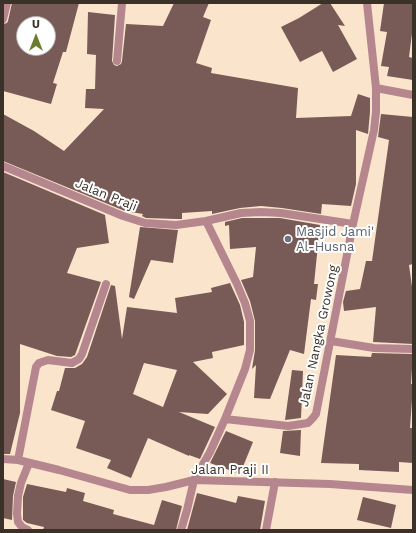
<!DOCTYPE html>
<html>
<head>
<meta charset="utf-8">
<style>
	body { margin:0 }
	#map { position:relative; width:416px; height:533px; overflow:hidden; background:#fae5cc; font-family:"Work Sans",sans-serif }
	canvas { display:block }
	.frame { position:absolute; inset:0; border:4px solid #3a3228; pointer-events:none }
	.north { position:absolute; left:16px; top:16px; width:40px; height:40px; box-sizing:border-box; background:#fff; border:1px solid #b0ada9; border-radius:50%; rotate:0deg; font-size:11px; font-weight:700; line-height:16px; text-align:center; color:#3a3228 }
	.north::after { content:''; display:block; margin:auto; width:14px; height:18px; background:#6b7e2e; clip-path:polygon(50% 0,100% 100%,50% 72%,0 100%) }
</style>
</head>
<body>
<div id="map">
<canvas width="416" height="533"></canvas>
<div class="frame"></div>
<div class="north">U</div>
</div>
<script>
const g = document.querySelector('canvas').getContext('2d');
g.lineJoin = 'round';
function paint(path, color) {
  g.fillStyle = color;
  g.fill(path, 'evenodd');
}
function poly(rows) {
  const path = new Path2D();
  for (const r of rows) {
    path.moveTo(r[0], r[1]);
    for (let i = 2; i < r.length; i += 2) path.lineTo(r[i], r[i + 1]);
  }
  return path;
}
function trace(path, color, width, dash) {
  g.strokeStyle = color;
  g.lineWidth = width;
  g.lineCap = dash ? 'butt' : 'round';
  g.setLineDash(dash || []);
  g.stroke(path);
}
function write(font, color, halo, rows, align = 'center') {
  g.font = font + ' "Work Sans",sans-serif';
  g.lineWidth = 4;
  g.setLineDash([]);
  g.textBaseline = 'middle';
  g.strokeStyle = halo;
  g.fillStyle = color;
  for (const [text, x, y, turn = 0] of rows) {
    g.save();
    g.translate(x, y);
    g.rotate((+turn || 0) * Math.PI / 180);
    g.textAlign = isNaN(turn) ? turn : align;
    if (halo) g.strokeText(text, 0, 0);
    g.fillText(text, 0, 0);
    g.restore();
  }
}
paint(poly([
	[12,3,79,3,66,52,63,52,53,83,57,84,51,104,3,91,3,24,7,23,8,21],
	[24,24,48,24,48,48,24,48],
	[174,3,209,3,203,17,211,20,196,63,212,68,211,73,298,88,296,118,351,116,358,94,370,98,370,112,368,134,356,130,356,184,351,206,322,204,321,214,282,208,261,206,240,208,212,214,212,211,182,213,182,219,176,219,146,218,142,216,143,214,125,211,3,161,3,114,34,131,64,151,104,109,85,108,86,89,95,89,96,55,87,54,88,12,115,15,112,61,114,65,117,66,121,64,122,61,126,24,163,26],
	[323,3,330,3,345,26,338,25,357,59,333,72,322,51,300,62,281,27,299,18],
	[384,3,413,3,413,26,409,57,413,58,413,80,387,76,389,67,381,66,387,32,380,31],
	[381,114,413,117,413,264,409,265,413,294,413,344,373,342,376,307,344,311,343,302,346,291,360,289,366,261,372,261,389,140,378,137],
	[3,172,105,215,109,243,77,248,67,273,101,282,75,355,71,357,57,356,20,344,20,413,10,454,3,454],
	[242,218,280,218,320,225,314,284,318,284,316,300,311,299,304,354,290,350,270,399,254,398,256,365,252,369,255,350,255,321,250,301,241,280,253,277,256,247,230,249,229,225,225,226,225,222],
	[140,227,178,230,173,263,151,260,134,299,129,297],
	[230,283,240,305,244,322,244,345,212,352,213,358,193,362,227,394,208,414,179,412,215,427,200,459,189,455,189,456,148,438,131,478,107,468,111,460,76,448,85,421,51,410,57,391,59,391,65,368,75,368,82,364,87,357,111,285,115,286,122,339,127,307,177,313,175,298,212,292,211,288],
	[144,363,177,370,163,407,133,394],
	[372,353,413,354,411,384,413,384,413,386,410,428,413,428,413,463,399,462,399,472,359,470,359,464,321,463,336,355,371,357],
	[292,370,303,371,301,418,285,420],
	[301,430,300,456,280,453,283,431],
	[226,431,253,442,240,474,210,463],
	[3,479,16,482,13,496,12,520,3,518],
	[27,484,66,492,67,488,85,493,83,501,114,510,113,514,154,525,162,500,182,506,176,530,43,530,44,527,27,523,23,520,23,497],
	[197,493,236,503,238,496,265,501,260,530,187,530],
	[363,497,396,505,391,528,357,520]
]), '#785a57');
trace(poly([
	[3,19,7,3],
	[117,61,122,3],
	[376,88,413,95],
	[3,166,123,216,145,223,176,225,206,221,241,213,261,212,281,213,353,224],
	[331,341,374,348,413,349],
	[225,419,288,426,308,423,312,419,316,414,353,224,374,130,376,112,376,88,367,3],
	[3,459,18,460,59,470,130,490,148,490,166,487,194,480,330,484,413,490],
	[18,460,36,367,39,363,48,360,72,363,79,359,82,354,106,284],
	[28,530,22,527,18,522,17,514,18,496,21,483,29,463],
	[181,530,187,510,194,480,210,452,225,419,245,369,250,350,250,321,245,303,237,284,206,221],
	[266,530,275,482]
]), '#b5868d', 8);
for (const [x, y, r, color] of [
	[288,239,4,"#6b7280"]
]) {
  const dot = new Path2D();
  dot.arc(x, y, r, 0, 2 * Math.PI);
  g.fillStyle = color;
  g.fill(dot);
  trace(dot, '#fff', 1.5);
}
write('13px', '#3a3228', '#fff', [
	["Jalan Praji",106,195,22],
	["Jalan Nangka Growong",319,336,-78],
	["Jalan Praji II",230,470]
]);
write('13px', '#5b616d', '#fff', [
	["Masjid Jami'",296,232],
	["Al-Husna",296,247]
], 'left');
</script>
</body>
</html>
